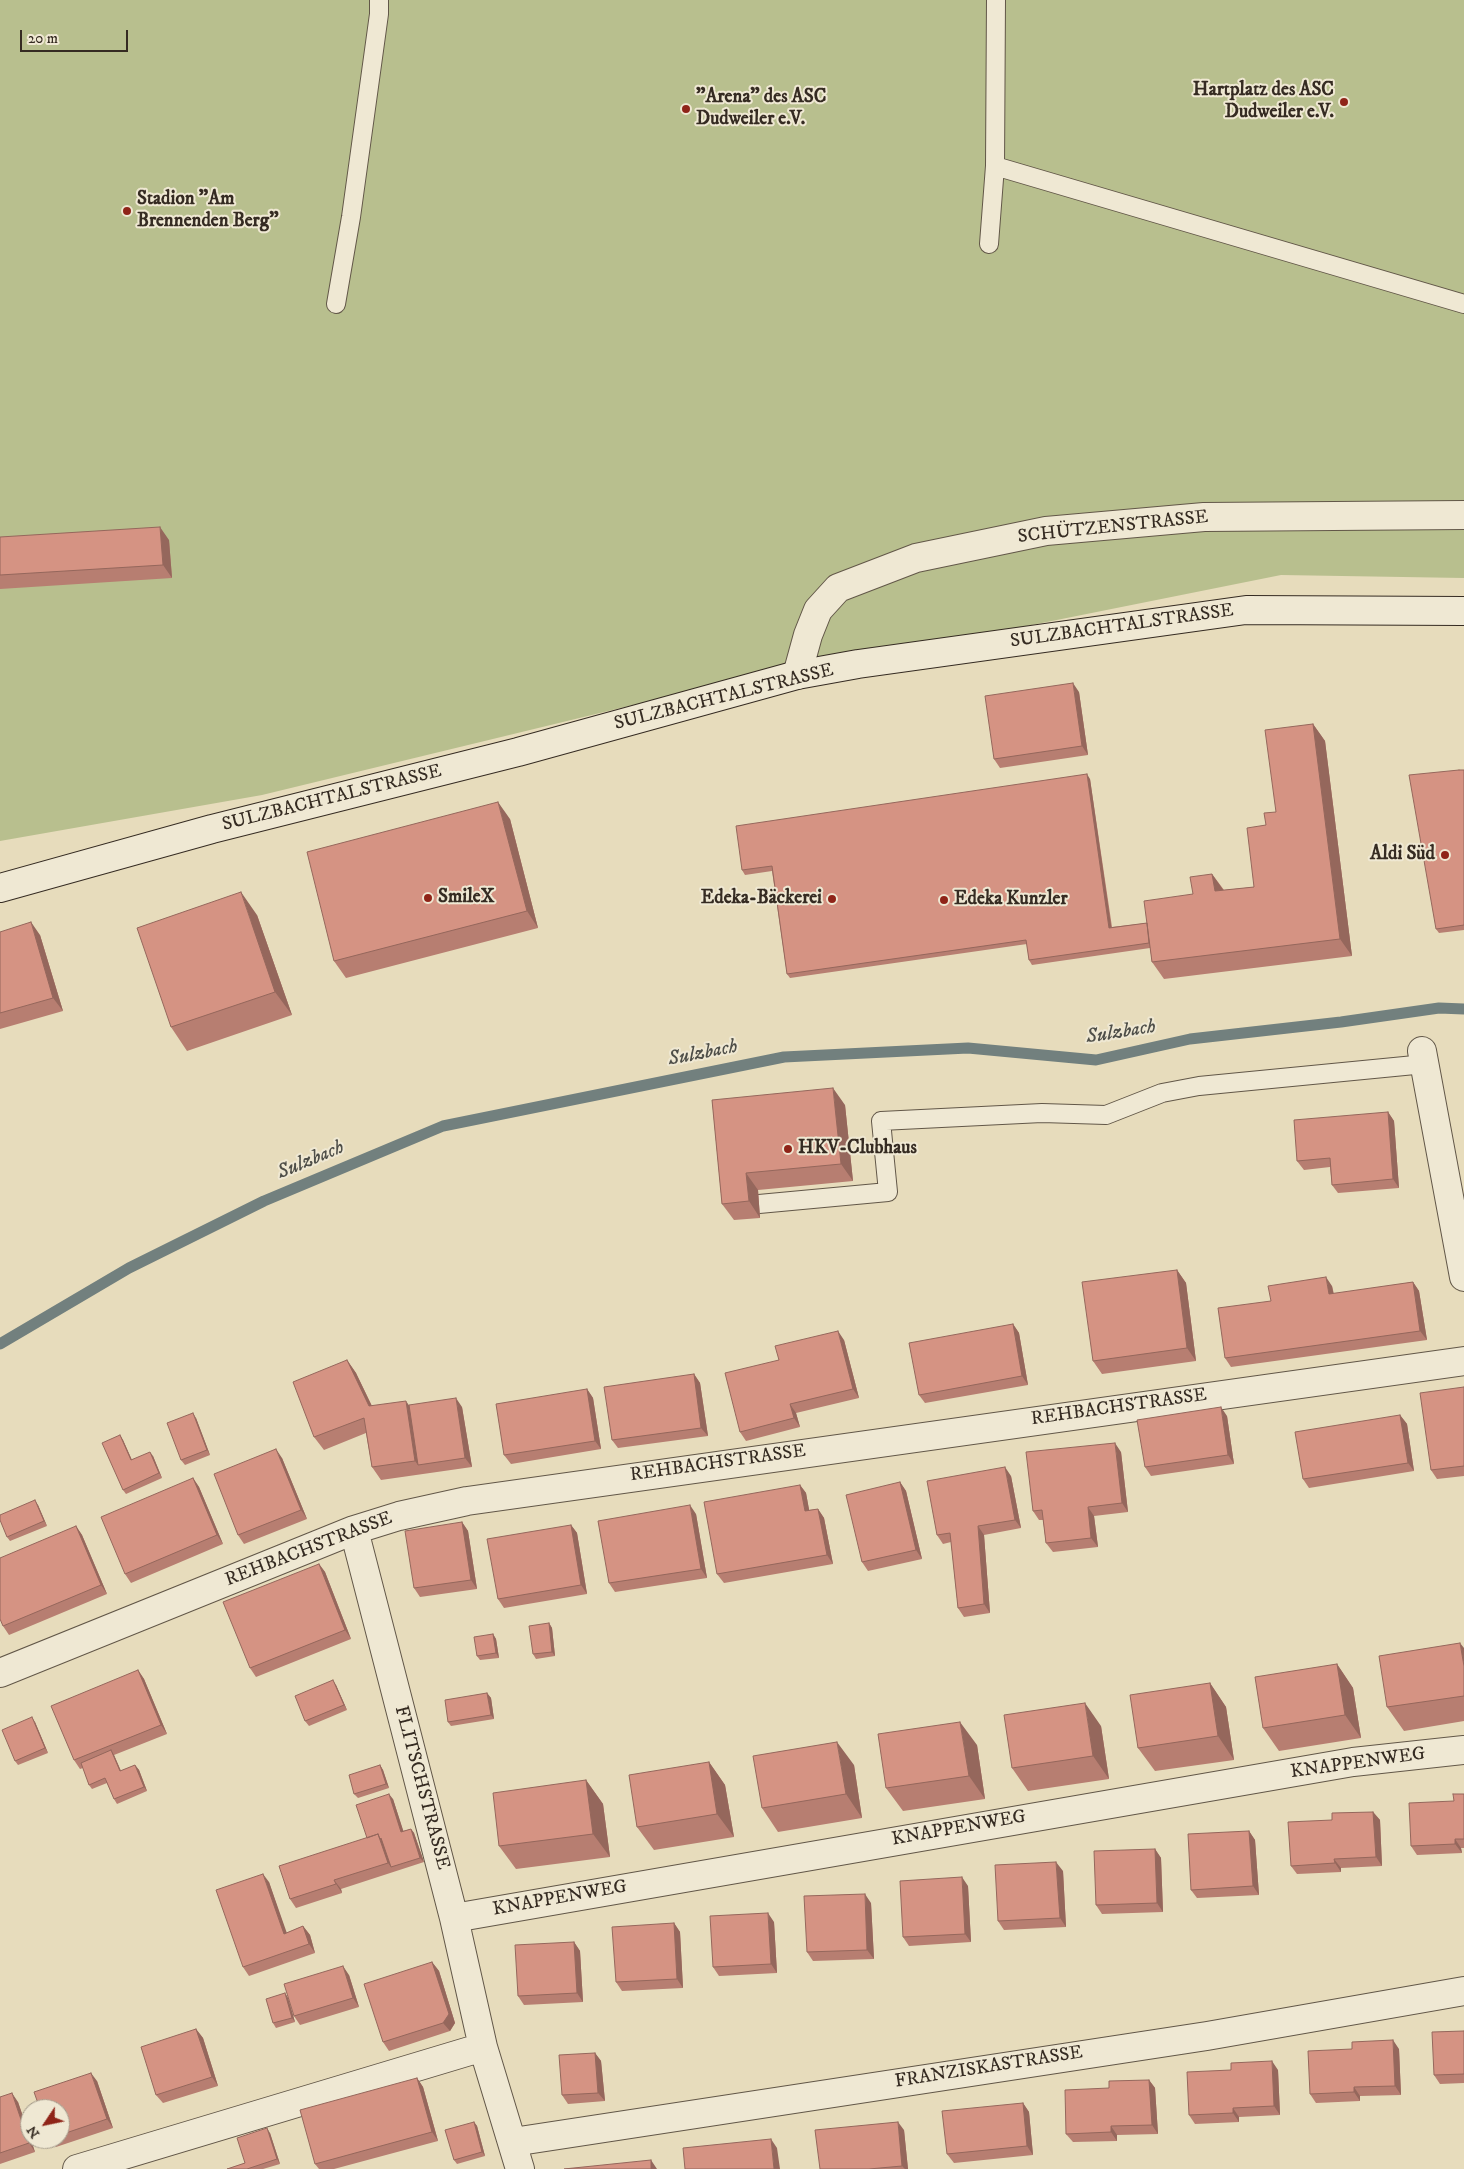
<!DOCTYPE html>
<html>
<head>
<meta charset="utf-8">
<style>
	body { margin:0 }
	#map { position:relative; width:1464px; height:2169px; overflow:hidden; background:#e7dcbc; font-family:"IM FELL DW Pica",serif }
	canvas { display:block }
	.north { position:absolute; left:20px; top:2099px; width:50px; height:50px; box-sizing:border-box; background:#efe8d3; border:1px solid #a59c8c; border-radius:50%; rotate:236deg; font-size:14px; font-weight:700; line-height:20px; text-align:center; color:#352b22 }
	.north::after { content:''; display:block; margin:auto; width:18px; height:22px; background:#8f2418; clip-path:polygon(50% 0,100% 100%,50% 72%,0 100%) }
	.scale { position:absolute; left:20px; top:30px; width:108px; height:22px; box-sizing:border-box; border:2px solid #352b22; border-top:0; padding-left:6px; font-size:15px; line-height:18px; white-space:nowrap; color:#352b22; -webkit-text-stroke:4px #efe8d3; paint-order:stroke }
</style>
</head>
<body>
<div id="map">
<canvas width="1464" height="2169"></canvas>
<div class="north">N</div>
<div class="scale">20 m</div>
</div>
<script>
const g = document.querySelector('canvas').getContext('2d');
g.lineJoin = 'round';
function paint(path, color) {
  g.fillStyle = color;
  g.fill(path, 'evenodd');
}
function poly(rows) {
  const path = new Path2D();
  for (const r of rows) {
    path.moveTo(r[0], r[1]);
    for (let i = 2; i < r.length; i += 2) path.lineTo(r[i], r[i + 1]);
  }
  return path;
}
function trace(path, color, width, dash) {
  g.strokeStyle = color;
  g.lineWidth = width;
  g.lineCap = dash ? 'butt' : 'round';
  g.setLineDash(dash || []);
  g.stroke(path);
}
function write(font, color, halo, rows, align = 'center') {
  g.font = font + ' "IM FELL DW Pica",serif';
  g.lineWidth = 4;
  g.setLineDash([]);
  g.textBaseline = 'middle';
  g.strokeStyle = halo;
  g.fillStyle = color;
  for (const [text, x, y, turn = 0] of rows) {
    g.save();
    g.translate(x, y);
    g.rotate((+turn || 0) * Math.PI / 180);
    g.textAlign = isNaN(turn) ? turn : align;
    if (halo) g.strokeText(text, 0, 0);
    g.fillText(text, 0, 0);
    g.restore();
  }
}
paint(poly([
	[0,0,1464,0,1464,578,1281,575,633,705,262,795,0,841]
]), '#b8bf8e');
trace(poly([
	[0,1344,129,1268,264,1201,443,1126,784,1057,968,1048,1096,1060,1190,1039,1341,1022,1439,1008,1464,1009]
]), '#72807e', 11);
const service = poly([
	[995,166,1464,304],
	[989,244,995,166,996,0],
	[336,304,351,217,379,14,379,0],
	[759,1204,888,1192,881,1121,1042,1113,1106,1115,1162,1093,1199,1086,1425,1064]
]);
const minor = poly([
	[797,675,808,635,818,610,838,588,916,558,1046,531,1204,517,1464,515],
	[1422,1051,1464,1277],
	[354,1530,454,1918,483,2047,520,2169],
	[0,1673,354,1530,399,1516,467,1501,1464,1361],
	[454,1918,1353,1762,1464,1750],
	[513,2142,1207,2036,1464,1991],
	[77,2169,483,2047]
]);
const secondary = poly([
	[0,888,212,829,518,752,797,675,858,664,1246,610,1464,611]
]);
trace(service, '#625748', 20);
trace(minor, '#625748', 30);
trace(secondary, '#352b22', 30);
trace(service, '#efe8d3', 18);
trace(minor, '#efe8d3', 28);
trace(secondary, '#efe8d3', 28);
paint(poly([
	[0,537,169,540,172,578,0,589],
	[1079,692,1088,755,1000,768,994,759],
	[1313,724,1325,741,1352,956,1164,979,1152,962,1150,948,1032,965,1029,960,1027,944,790,978,787,974,772,871,745,875,742,870,1090,779,1112,927,1147,923,1193,894,1212,874,1224,890,1254,887,1266,825,1276,812],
	[1464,770,1464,930,1439,933,1436,929],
	[510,819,538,928,346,978,334,961],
	[257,915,292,1015,187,1051,171,1027],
	[0,932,40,935,63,1011,0,1029],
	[712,1100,845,1105,853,1181,758,1190,760,1218,734,1220,722,1204],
	[1388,1112,1394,1121,1399,1188,1338,1193,1332,1185,1330,1167,1304,1170,1297,1161],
	[1177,1270,1186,1283,1196,1361,1102,1374,1093,1361],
	[1413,1282,1419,1291,1427,1340,1231,1367,1225,1358,1271,1301,1332,1286,1334,1294],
	[1013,1324,1019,1333,1028,1385,925,1403,919,1395],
	[844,1340,859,1398,796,1413,800,1427,746,1441,740,1432,779,1360],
	[347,1360,356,1373,372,1406,409,1405,462,1407,472,1467,381,1480,372,1467,366,1433,324,1450,314,1437],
	[694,1374,700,1383,708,1436,618,1448,612,1440],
	[1464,1387,1464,1476,1437,1479,1431,1470],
	[587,1389,593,1398,601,1449,511,1464,504,1455],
	[1400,1415,1407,1424,1414,1471,1309,1488,1303,1479],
	[1227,1416,1234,1464,1151,1476,1145,1467],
	[196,1418,210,1455,185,1465,181,1460],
	[120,1435,123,1440,132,1460,153,1456,162,1478,126,1494,123,1490],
	[1121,1452,1128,1512,1094,1516,1098,1547,1053,1552,1046,1543,1043,1520,1039,1520,1033,1511],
	[282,1458,307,1519,244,1544,238,1535],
	[1011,1476,1021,1528,984,1535,990,1613,964,1617,958,1608,951,1542,943,1544,937,1535],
	[193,1478,199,1487,223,1544,131,1583,125,1574],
	[900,1482,906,1491,922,1559,868,1571,862,1562],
	[800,1485,806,1493,809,1510,818,1509,824,1518,833,1564,724,1583,717,1574],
	[38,1505,47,1526,10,1541,7,1537],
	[696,1514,707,1578,615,1592,609,1583],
	[462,1522,468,1531,477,1589,420,1597,414,1588],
	[571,1525,577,1533,587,1594,504,1608,498,1599],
	[76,1526,82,1535,107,1594,9,1635,3,1626],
	[319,1564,325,1572,351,1639,256,1677,250,1668],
	[549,1623,552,1628,555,1656,536,1659,533,1654],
	[493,1634,496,1639,499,1658,480,1660,477,1656],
	[1464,1648,1464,1721,1404,1731,1387,1707],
	[1337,1664,1353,1688,1361,1738,1279,1751,1263,1728],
	[138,1670,144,1679,167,1734,114,1755,121,1771,135,1765,139,1770,147,1791,117,1804,114,1799,107,1783,92,1789,89,1785,83,1768,80,1769,74,1760],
	[1210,1683,1226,1707,1234,1760,1155,1771,1138,1748],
	[336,1685,347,1710,309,1726,305,1721],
	[487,1693,491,1698,494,1719,451,1726,448,1722],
	[35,1722,48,1753,18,1765,15,1761],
	[1101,1726,1109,1779,1028,1791,1012,1768],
	[977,1745,985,1799,903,1811,886,1788],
	[709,1762,725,1785,734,1837,654,1850,637,1827],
	[380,1765,383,1770,389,1788,358,1798,354,1794],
	[854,1765,862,1818,778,1832,762,1808],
	[586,1780,603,1804,610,1857,516,1869,499,1846],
	[1464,1794,1464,1848,1461,1848,1462,1853,1417,1855,1411,1846,1454,1801],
	[393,1799,403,1831,411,1829,414,1833,424,1862,341,1889,342,1893,296,1908,290,1899,367,1838],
	[1373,1812,1380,1820,1382,1866,1341,1868,1341,1872,1297,1874,1291,1866,1332,1820],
	[1249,1831,1255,1840,1259,1895,1197,1898,1191,1890],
	[1155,1849,1161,1858,1163,1912,1102,1914,1096,1905],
	[1063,1871,1066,1927,1004,1930,998,1921],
	[269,1882,286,1933,303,1926,310,1935,315,1953,249,1976,243,1967],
	[968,1886,971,1942,909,1946,903,1937],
	[871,1903,874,1959,813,1961,807,1952],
	[774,1922,777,1973,719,1976,713,1967],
	[674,1923,680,1932,683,1988,622,1991,616,1982],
	[574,1942,580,1951,583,2002,524,2005,518,1996],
	[432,1962,439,1971,455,2023,450,2031,389,2051,383,2042],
	[349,1975,359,2007,300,2025,294,2016],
	[285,1993,288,1998,295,2022,276,2028,273,2023],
	[196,2029,203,2038,218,2086,163,2103,156,2095],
	[1464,2031,1464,2083,1440,2084,1434,2075],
	[1352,2049,1399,2049,1401,2095,1360,2096,1360,2101,1316,2103,1310,2094],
	[595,2053,601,2061,605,2101,568,2104,562,2095],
	[1278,2070,1280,2115,1239,2117,1239,2122,1195,2124,1189,2115],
	[417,2078,423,2087,438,2141,334,2169,319,2169,315,2164],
	[1149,2080,1155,2088,1158,2134,1117,2135,1117,2141,1073,2142,1066,2134,1109,2088],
	[97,2081,113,2128,56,2147,50,2139,60,2139,60,2109],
	[0,2097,18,2102,35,2152,0,2164],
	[1023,2103,1029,2112,1033,2155,954,2163,947,2154],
	[474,2122,477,2126,485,2156,457,2164,454,2160],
	[904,2130,908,2169,820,2169],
	[270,2133,280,2164,263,2169,227,2169,245,2163]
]), '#b77e71');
paint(poly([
	[160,527,169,540,172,578,163,565],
	[1073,683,1079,692,1088,755,1082,746],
	[1313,724,1325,741,1352,956,1340,939],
	[1087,774,1090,779,1112,932,1109,928],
	[498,802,510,819,538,928,527,911],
	[1212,874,1224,891,1215,891],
	[241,892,257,915,292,1015,275,992],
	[31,922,40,935,63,1011,53,998],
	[833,1088,845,1105,853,1181,841,1164],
	[1388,1112,1394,1121,1399,1188,1393,1179],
	[746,1173,758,1190,760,1218,749,1201],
	[1177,1270,1186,1283,1196,1361,1187,1348],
	[1326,1277,1332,1286,1335,1303,1329,1294],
	[1413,1282,1419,1291,1427,1340,1420,1331],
	[1013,1324,1019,1333,1028,1385,1022,1376],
	[838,1331,844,1340,859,1398,853,1389],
	[347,1360,356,1373,378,1419,369,1406],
	[694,1374,700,1383,708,1436,701,1428],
	[587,1389,593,1398,601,1449,595,1441],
	[456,1398,462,1407,472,1467,465,1458],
	[406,1401,415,1414,418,1465,415,1461],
	[790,1404,796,1413,800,1427,794,1418],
	[1221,1407,1227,1416,1234,1464,1228,1455],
	[193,1413,196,1418,210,1455,207,1450],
	[1400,1415,1407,1424,1414,1471,1408,1463],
	[120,1435,123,1440,134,1465,131,1460],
	[1115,1443,1121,1452,1128,1512,1122,1503],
	[276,1449,282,1458,307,1519,301,1510],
	[150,1452,153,1456,162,1478,159,1473],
	[1005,1467,1011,1476,1021,1528,1015,1520],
	[193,1478,199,1487,223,1544,217,1535],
	[900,1482,906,1491,922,1559,916,1550],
	[800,1485,806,1493,811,1520,805,1511],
	[35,1500,38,1505,47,1526,44,1521],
	[690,1505,696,1514,707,1578,701,1569],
	[1088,1507,1094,1516,1098,1547,1091,1538],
	[818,1509,824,1518,833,1564,827,1555],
	[462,1522,468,1531,477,1589,471,1580],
	[571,1525,577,1533,587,1594,581,1585],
	[76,1526,82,1535,107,1594,101,1585],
	[978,1526,984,1535,990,1613,984,1604],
	[319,1564,325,1572,351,1639,345,1630],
	[549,1623,552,1628,555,1656,552,1652],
	[493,1634,496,1639,499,1658,496,1653],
	[1460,1643,1464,1648,1464,1666],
	[1337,1664,1353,1688,1361,1738,1345,1715],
	[138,1670,144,1679,167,1734,161,1725],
	[333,1680,336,1685,347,1710,344,1705],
	[1210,1683,1226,1707,1234,1760,1218,1736],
	[487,1693,491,1698,494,1719,491,1715],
	[1085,1703,1101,1726,1109,1779,1093,1756],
	[32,1717,35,1722,48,1753,45,1748],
	[960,1722,977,1745,985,1799,969,1776],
	[837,1742,854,1765,862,1818,846,1794],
	[111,1750,114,1755,123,1776,120,1771],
	[709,1762,725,1785,734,1837,717,1814],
	[135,1765,139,1770,147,1791,144,1787],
	[380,1765,383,1770,389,1788,386,1784],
	[586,1780,603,1804,610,1857,593,1834],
	[389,1794,393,1799,405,1836,401,1832],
	[1373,1812,1380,1820,1382,1866,1376,1857],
	[411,1829,414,1833,424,1862,420,1858],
	[1249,1831,1255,1840,1259,1895,1253,1886],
	[378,1834,384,1843,391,1867,388,1863],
	[1455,1839,1461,1848,1462,1853,1455,1844],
	[1155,1849,1161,1858,1163,1912,1157,1903],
	[1334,1859,1341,1868,1341,1872,1335,1863],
	[1056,1862,1063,1871,1066,1927,1060,1918],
	[263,1874,269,1882,290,1942,284,1934],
	[962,1877,968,1886,971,1942,965,1934],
	[334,1880,341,1889,342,1893,336,1884],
	[865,1894,871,1903,874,1959,867,1950],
	[768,1913,774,1922,777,1973,771,1964],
	[674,1923,680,1932,683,1988,677,1979],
	[303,1926,310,1935,315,1953,309,1944],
	[574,1942,580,1951,583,2002,577,1993],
	[432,1962,439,1971,455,2023,450,2031,443,2023],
	[343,1966,349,1975,359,2007,353,1998],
	[285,1993,288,1998,295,2022,292,2018],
	[196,2029,203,2038,218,2086,212,2077],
	[1393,2040,1399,2049,1401,2095,1395,2086],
	[595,2053,601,2061,605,2101,598,2093],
	[1272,2061,1278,2070,1280,2115,1274,2106],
	[91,2073,97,2081,113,2128,107,2119],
	[417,2078,423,2087,438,2141,432,2132],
	[1149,2080,1155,2088,1158,2134,1152,2125],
	[1354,2087,1360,2096,1360,2101,1354,2092],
	[12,2093,18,2102,35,2152,29,2143],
	[1023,2103,1029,2112,1033,2155,1027,2146],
	[1233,2108,1239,2117,1239,2122,1233,2113],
	[474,2122,477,2126,485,2156,482,2152],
	[898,2122,904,2130,908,2169,905,2169,902,2166],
	[1111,2126,1117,2135,1117,2141,1111,2132],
	[267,2128,270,2133,280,2164,277,2159],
	[771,2139,777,2148,780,2169,774,2169],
	[651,2160,657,2169,651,2169]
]), '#95675c');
const building = poly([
	[160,527,163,565,0,575,0,537,160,527],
	[1073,683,1082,746,994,759,985,696,1073,683],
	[1313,724,1340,939,1152,962,1144,901,1193,894,1190,877,1212,874,1215,891,1254,887,1247,828,1266,825,1264,813,1276,812,1265,730,1313,724],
	[1459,770,1464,770,1464,925,1436,929,1409,775,1459,770],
	[1087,774,1109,928,1147,923,1149,943,1029,960,1026,940,787,974,772,866,742,870,736,826,1087,774],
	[498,802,527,911,334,961,307,852,498,802],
	[241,892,275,992,171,1027,137,928,241,892],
	[31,922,53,998,0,1013,0,932,31,922],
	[833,1088,841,1164,746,1173,749,1201,722,1204,712,1100,833,1088],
	[1388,1112,1393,1179,1332,1185,1330,1158,1297,1161,1294,1120,1388,1112],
	[1177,1270,1187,1348,1093,1361,1082,1282,1177,1270],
	[1326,1277,1329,1294,1413,1282,1420,1331,1225,1358,1218,1308,1271,1301,1268,1286,1326,1277],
	[1013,1324,1022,1376,919,1395,909,1343,1013,1324],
	[838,1331,853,1389,790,1404,794,1418,740,1432,725,1373,779,1360,775,1346,838,1331],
	[347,1360,369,1406,406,1401,415,1461,372,1467,364,1418,314,1437,293,1382,347,1360],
	[694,1374,701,1428,612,1440,604,1387,694,1374],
	[1464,1387,1464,1466,1431,1470,1420,1393,1464,1387],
	[587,1389,595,1441,504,1455,496,1404,587,1389],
	[456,1398,465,1458,418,1465,409,1405,456,1398],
	[1221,1407,1228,1455,1145,1467,1137,1420,1221,1407],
	[193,1413,207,1450,181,1460,167,1423,193,1413],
	[1400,1415,1408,1463,1303,1479,1295,1432,1400,1415],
	[120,1435,131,1460,150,1452,159,1473,123,1490,102,1443,120,1435],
	[1115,1443,1122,1503,1088,1507,1091,1538,1046,1543,1042,1510,1033,1511,1026,1452,1115,1443],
	[276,1449,301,1510,238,1535,214,1474,276,1449],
	[1005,1467,1015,1520,978,1526,984,1604,958,1608,950,1533,937,1535,927,1481,1005,1467],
	[193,1478,217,1535,125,1574,101,1517,193,1478],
	[900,1482,916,1550,862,1562,846,1495,900,1482],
	[800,1485,805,1511,818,1509,827,1555,717,1574,704,1502,800,1485],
	[35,1500,44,1521,7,1537,0,1520,0,1515,35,1500],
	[690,1505,701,1569,609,1583,598,1521,690,1505],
	[462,1522,471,1580,414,1588,405,1531,462,1522],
	[571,1525,581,1585,498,1599,487,1539,571,1525],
	[76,1526,101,1585,3,1626,0,1619,0,1558,76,1526],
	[319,1564,345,1630,250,1668,223,1602,319,1564],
	[549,1623,552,1652,533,1654,529,1626,549,1623],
	[493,1634,496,1653,477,1656,474,1637,493,1634],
	[1460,1643,1464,1666,1464,1696,1387,1707,1379,1656,1460,1643],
	[1337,1664,1345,1715,1263,1728,1255,1677,1337,1664],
	[138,1670,161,1725,74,1760,51,1706,138,1670],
	[333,1680,344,1705,305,1721,295,1696,333,1680],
	[1210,1683,1218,1736,1138,1748,1130,1695,1210,1683],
	[487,1693,491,1715,448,1722,445,1700,487,1693],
	[1085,1703,1093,1756,1012,1768,1004,1715,1085,1703],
	[32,1717,45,1748,15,1761,2,1730,32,1717],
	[960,1722,969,1776,886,1788,878,1734,960,1722],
	[837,1742,846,1794,762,1808,753,1756,837,1742],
	[111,1750,120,1771,135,1765,144,1787,114,1799,105,1778,89,1785,81,1763,111,1750],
	[709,1762,717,1814,637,1827,629,1775,709,1762],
	[380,1765,386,1784,354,1794,349,1775,380,1765],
	[586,1780,593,1834,499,1846,493,1793,586,1780],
	[389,1794,401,1832,411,1829,420,1858,391,1867,381,1838,380,1839,378,1834,367,1838,356,1805,389,1794],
	[1453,1794,1464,1794,1464,1839,1455,1839,1455,1844,1411,1846,1409,1803,1454,1801,1453,1794],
	[1373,1812,1376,1857,1334,1859,1335,1863,1291,1866,1288,1822,1332,1820,1332,1813,1373,1812],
	[1249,1831,1253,1886,1191,1890,1188,1834,1249,1831],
	[378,1834,388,1863,334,1880,336,1884,290,1899,279,1866,378,1834],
	[1155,1849,1157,1903,1096,1905,1094,1851,1155,1849],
	[1056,1862,1060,1918,998,1921,995,1865,1056,1862],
	[263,1874,284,1934,303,1926,309,1944,243,1967,216,1890,263,1874],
	[962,1877,965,1934,903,1937,900,1881,962,1877],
	[865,1894,867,1950,807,1952,804,1896,865,1894],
	[768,1913,771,1964,713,1967,710,1916,768,1913],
	[674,1923,677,1979,616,1982,612,1927,674,1923],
	[574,1942,577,1993,518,1996,515,1945,574,1942],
	[432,1962,449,2014,443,2023,383,2042,364,1984,432,1962],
	[343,1966,353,1998,294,2016,284,1984,343,1966],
	[285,1993,292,2018,273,2023,266,1999,285,1993],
	[196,2029,212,2077,156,2095,141,2047,196,2029],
	[1464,2031,1464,2074,1434,2075,1432,2032,1464,2031],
	[1393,2040,1395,2086,1354,2087,1354,2092,1310,2094,1308,2051,1352,2049,1352,2042,1393,2040],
	[595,2053,598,2093,562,2095,559,2055,595,2053],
	[1272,2061,1274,2106,1233,2108,1233,2113,1189,2115,1187,2072,1231,2070,1231,2063,1272,2061],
	[91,2073,107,2119,60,2135,60,2109,40,2109,34,2092,91,2073],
	[417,2078,432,2132,315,2164,300,2110,417,2078],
	[1149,2080,1152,2125,1111,2126,1111,2132,1066,2134,1065,2090,1109,2088,1109,2081,1149,2080],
	[12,2093,29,2143,0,2153,0,2097,12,2093],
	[1023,2103,1027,2146,947,2154,942,2111,1023,2103],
	[474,2122,482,2152,454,2160,445,2130,474,2122],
	[898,2122,902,2166,869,2169,820,2169,815,2130,898,2122],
	[267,2128,277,2159,247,2169,227,2169,245,2163,237,2138,267,2128],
	[771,2139,774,2169,685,2169,683,2148,771,2139],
	[651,2160,651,2169,564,2169,651,2160]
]);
paint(building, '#d59383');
trace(building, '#95675c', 1);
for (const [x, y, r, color] of [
	[1344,102,5,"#8f2418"],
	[686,109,5,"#8f2418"],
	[127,211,5,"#8f2418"],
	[1445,855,5,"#8f2418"],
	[428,898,5,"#8f2418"],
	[832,899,5,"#8f2418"],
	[944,900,5,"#8f2418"],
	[788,1149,5,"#8f2418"]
]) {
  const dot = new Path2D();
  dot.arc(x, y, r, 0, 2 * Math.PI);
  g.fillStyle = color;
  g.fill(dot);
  trace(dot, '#efe8d3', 2);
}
write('bold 19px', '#352b22', '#efe8d3', [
	["Hartplatz des ASC",1334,91,"right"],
	["Dudweiler e.V.",1334,113,"right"],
	["\"Arena\" des ASC",696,98],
	["Dudweiler e.V.",696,120],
	["Stadion \"Am",137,200],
	["Brennenden Berg\"",137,222],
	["Aldi Süd",1435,855,"right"],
	["SmileX",438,898],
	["Edeka-Bäckerei",822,899,"right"],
	["Edeka Kunzler",954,900],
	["HKV-Clubhaus",798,1149]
], 'left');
write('19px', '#352b22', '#efe8d3', [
	["SCHÜTZENSTRASSE",1113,528,-6],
	["SULZBACHTALSTRASSE",1122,627,-8],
	["SULZBACHTALSTRASSE",724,698,-14],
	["SULZBACHTALSTRASSE",332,799,-14],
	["REHBACHSTRASSE",1119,1408,-8],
	["REHBACHSTRASSE",718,1464,-8],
	["REHBACHSTRASSE",309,1550,-21],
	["KNAPPENWEG",1358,1764,-8],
	["FLITSCHSTRASSE",421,1788,75],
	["KNAPPENWEG",959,1829,-10],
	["KNAPPENWEG",560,1899,-10],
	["FRANZISKASTRASSE",989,2068,-9]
]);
write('italic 20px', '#4e4e48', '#efe8d3', [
	["Sulzbach",1121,1033,-9],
	["Sulzbach",703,1054,-11],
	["Sulzbach",311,1161,-23]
]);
</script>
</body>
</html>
